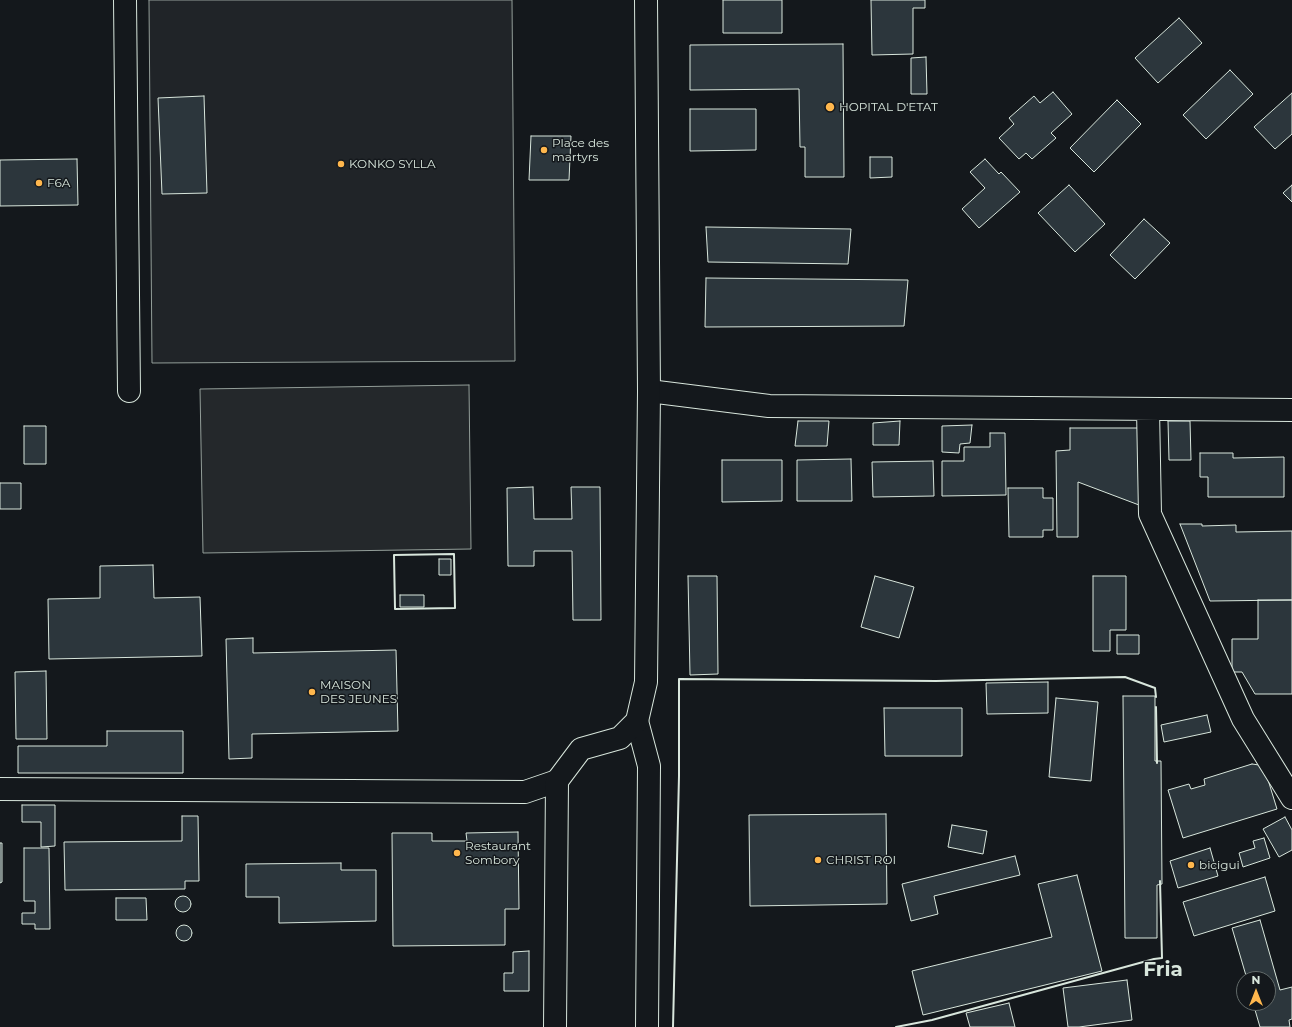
<!DOCTYPE html>
<html>
<head>
<meta charset="utf-8">
<style>
	body { margin:0 }
	#map { position:relative; width:1292px; height:1027px; overflow:hidden; background:#14181c; font-family:Montserrat,sans-serif }
	canvas { display:block }
	.north { position:absolute; left:1236px; top:971px; width:40px; height:40px; box-sizing:border-box; background:#14181c; border:1px solid #626a69; border-radius:50%; rotate:0deg; font-size:11px; font-weight:700; line-height:16px; text-align:center; color:#d8e6dc }
	.north::after { content:''; display:block; margin:auto; width:14px; height:18px; background:#ffb74d; clip-path:polygon(50% 0,100% 100%,50% 72%,0 100%) }
</style>
</head>
<body>
<div id="map">
<canvas width="1292" height="1027"></canvas>
<div class="north">N</div>
</div>
<script>
const g = document.querySelector('canvas').getContext('2d');
g.lineJoin = 'round';
function paint(path, color) {
  g.fillStyle = color;
  g.fill(path, 'evenodd');
}
function poly(rows) {
  const path = new Path2D();
  for (const r of rows) {
    if (r.length === 3) {
      path.moveTo(r[0] + r[2], r[1]);
      path.arc(r[0], r[1], r[2], 0, 2 * Math.PI);
      continue;
    }
    path.moveTo(r[0], r[1]);
    for (let i = 2; i < r.length; i += 2) path.lineTo(r[i], r[i + 1]);
  }
  return path;
}
function trace(path, color, width, dash) {
  g.strokeStyle = color;
  g.lineWidth = width;
  g.lineCap = dash ? 'butt' : 'round';
  g.setLineDash(dash || []);
  g.stroke(path);
}
function write(font, color, halo, rows, align = 'center') {
  g.font = font + ' Montserrat,sans-serif';
  g.lineWidth = 3;
  g.setLineDash([]);
  g.textBaseline = 'middle';
  g.strokeStyle = halo;
  g.fillStyle = color;
  for (const [text, x, y, turn = 0] of rows) {
    g.save();
    g.translate(x, y);
    g.rotate((+turn || 0) * Math.PI / 180);
    g.textAlign = isNaN(turn) ? turn : align;
    if (halo) g.strokeText(text, 0, 0);
    g.fillText(text, 0, 0);
    g.restore();
  }
}
const green = poly([
	[149,0,512,0,515,361,152,363,149,0]
]);
paint(green, '#202428');
trace(green, '#939e99', 1);
const parking = poly([
	[469,385,471,549,203,553,200,389,469,385]
]);
paint(parking, '#24282b');
trace(parking, '#939e99', 1);
const building = poly([
	[723,0,782,0,782,33,723,33,723,0],
	[871,0,925,0,925,8,913,8,913,54,872,55,871,0],
	[1179,18,1202,43,1158,83,1135,58,1179,18],
	[843,44,844,177,805,177,805,147,800,147,799,89,690,90,690,45,843,44],
	[926,57,927,94,911,94,911,58,926,57],
	[1230,70,1253,94,1206,139,1183,115,1230,70],
	[1053,92,1072,114,1051,133,1056,138,1032,159,1026,153,1019,159,999,138,1014,124,1009,118,1034,96,1040,103,1053,92],
	[1292,93,1292,134,1275,149,1254,127,1292,93],
	[204,96,207,193,162,194,158,98,204,96],
	[1117,100,1141,124,1094,172,1070,148,1117,100],
	[690,109,756,109,756,150,690,151,690,109],
	[531,136,571,136,569,180,529,180,531,136],
	[870,157,892,157,892,177,870,178,870,157],
	[77,159,78,205,0,206,0,160,77,159],
	[985,159,999,174,1001,172,1020,192,979,228,962,209,985,188,970,172,985,159],
	[1069,185,1105,224,1075,252,1038,213,1069,185],
	[1292,185,1292,202,1283,193,1292,185],
	[1144,219,1170,243,1135,279,1110,255,1144,219],
	[706,227,851,229,848,264,708,262,706,227],
	[706,278,908,280,904,326,705,327,706,278],
	[798,421,829,421,827,446,795,446,798,421],
	[900,421,899,445,873,445,873,423,900,421],
	[1168,421,1190,421,1191,460,1169,460,1168,421],
	[972,425,970,443,960,444,959,453,942,452,942,426,972,425],
	[24,426,46,426,46,464,24,464,24,426],
	[1070,428,1138,428,1139,505,1078,482,1078,537,1057,537,1056,451,1070,450,1070,428],
	[990,433,1005,433,1006,495,942,496,942,461,964,461,964,447,990,447,990,433],
	[1200,453,1233,453,1233,458,1284,457,1284,497,1208,497,1208,477,1200,477,1200,453],
	[851,459,852,501,797,501,797,460,851,459],
	[722,460,782,460,782,501,722,502,722,460],
	[933,461,934,496,873,497,872,462,933,461],
	[0,483,21,483,21,509,0,509,0,483],
	[533,487,534,519,572,519,571,487,600,487,601,620,573,620,572,551,534,551,534,566,508,566,507,488,533,487],
	[1008,488,1043,488,1043,498,1053,498,1053,530,1043,530,1043,537,1009,537,1008,488],
	[1180,524,1202,524,1202,526,1236,525,1236,532,1292,531,1292,600,1210,601,1180,524],
	[439,559,451,559,451,575,439,575,439,559],
	[153,565,154,598,200,597,202,656,49,659,48,599,100,598,100,566,153,565],
	[688,576,717,576,718,674,690,675,688,576],
	[875,576,914,587,899,638,861,627,875,576],
	[1093,576,1126,576,1126,630,1110,630,1110,651,1093,651,1093,576],
	[400,595,424,595,424,607,400,607,400,595],
	[1258,600,1292,600,1292,694,1255,694,1242,672,1232,672,1232,639,1258,639,1258,600],
	[1117,635,1139,635,1139,654,1117,654,1117,635],
	[253,638,253,653,396,650,398,731,252,734,252,758,229,759,226,639,253,638],
	[46,671,47,739,16,739,15,672,46,671],
	[1048,682,1048,713,987,714,986,683,1048,682],
	[1123,696,1155,696,1155,761,1161,761,1162,884,1157,885,1157,938,1125,938,1123,696],
	[1056,698,1098,702,1091,781,1049,777,1056,698],
	[884,708,962,708,962,756,885,756,884,708],
	[1207,715,1211,732,1164,742,1161,725,1207,715],
	[107,731,183,731,183,773,18,773,18,746,107,746,107,731],
	[1252,764,1259,765,1265,770,1277,809,1183,838,1168,790,1189,784,1191,789,1205,785,1204,779,1252,764],
	[22,805,55,805,55,846,41,847,41,822,22,822,22,805],
	[886,814,887,904,750,906,749,815,886,814],
	[182,816,198,816,199,881,185,881,185,889,65,890,64,842,182,841,182,816],
	[1285,817,1292,830,1292,850,1279,857,1263,829,1285,817],
	[952,825,987,831,983,854,948,847,952,825],
	[518,832,519,909,505,909,505,945,393,946,392,833,432,833,432,841,467,841,466,833,518,832],
	[1264,838,1270,858,1243,867,1239,853,1255,848,1253,841,1264,838],
	[0,843,2,843,2,882,0,883,0,843],
	[24,848,49,848,50,929,35,929,35,924,22,924,22,913,35,913,35,901,24,901,24,848],
	[1210,848,1218,876,1178,888,1170,861,1210,848],
	[1015,856,1020,875,934,896,938,914,911,921,902,884,1015,856],
	[341,863,341,870,376,870,376,921,279,923,279,897,246,897,246,864,341,863],
	[1077,875,1102,971,923,1015,912,971,1052,937,1038,884,1077,875],
	[1265,877,1275,911,1194,936,1183,902,1265,877],
	[183,904,8],
	[116,898,146,898,147,920,116,920,116,898],
	[1260,920,1280,990,1292,987,1292,1019,1289,1020,1290,1027,1260,1027,1253,1003,1268,1003,1268,979,1247,979,1232,928,1260,920],
	[184,933,8],
	[529,951,529,991,504,991,504,973,513,973,513,952,529,951],
	[1127,980,1132,1020,1079,1027,1068,1027,1063,988,1127,980],
	[1009,1003,1015,1027,970,1027,966,1013,1009,1003]
]);
paint(building, '#2c363c');
trace(building, '#d8e6dc', 1);
const minor = poly([
	[125,0,129,391],
	[649,391,769,406,1292,410],
	[1148,409,1150,514,1243,719,1292,798],
	[637,721,649,766,647,1027],
	[0,789,525,792,557,781]
]);
const major = poly([
	[555,1027,557,781,581,749,620,738,637,721,646,682,649,391,646,0]
]);
trace(minor, '#d8e6dc', 24);
trace(major, '#d8e6dc', 24);
trace(minor, '#14181c', 22);
trace(major, '#14181c', 22);
trace(poly([
	[454,554,455,608,395,609,394,555,454,554],
	[1156,707,1157,763],
	[673,1027,679,776,679,679,936,681,1125,677,1155,688,1156,697],
	[896,1027,932,1020,1154,959,1162,958,1160,881]
]), '#d8e6dc', 2);
for (const [x, y, r, color] of [
	[830,107,5,"#ffb74d"],
	[544,150,4,"#ffb74d"],
	[341,164,4,"#ffb74d"],
	[39,183,4,"#ffb74d"],
	[312,692,4,"#ffb74d"],
	[457,853,4,"#ffb74d"],
	[818,860,4,"#ffb74d"],
	[1191,865,4,"#ffb74d"]
]) {
  const dot = new Path2D();
  dot.arc(x, y, r, 0, 2 * Math.PI);
  g.fillStyle = color;
  g.fill(dot);
  trace(dot, '#14181c', 1.5);
}
write('12px', '#d8e6dc', '#14181c', [
	["HOPITAL D'ETAT",839,107],
	["Place des",552,143],
	["martyrs",552,157],
	["KONKO SYLLA",349,164],
	["F6A",47,183],
	["MAISON",320,685],
	["DES JEUNES",320,699],
	["Restaurant",465,846],
	["Sombory",465,860],
	["CHRIST ROI",826,860],
	["bicigui",1199,865]
], 'left');
write('bold 20px', '#d8e6dc', '#14181c', [
	["Fria",1163,970]
]);
</script>
</body>
</html>
